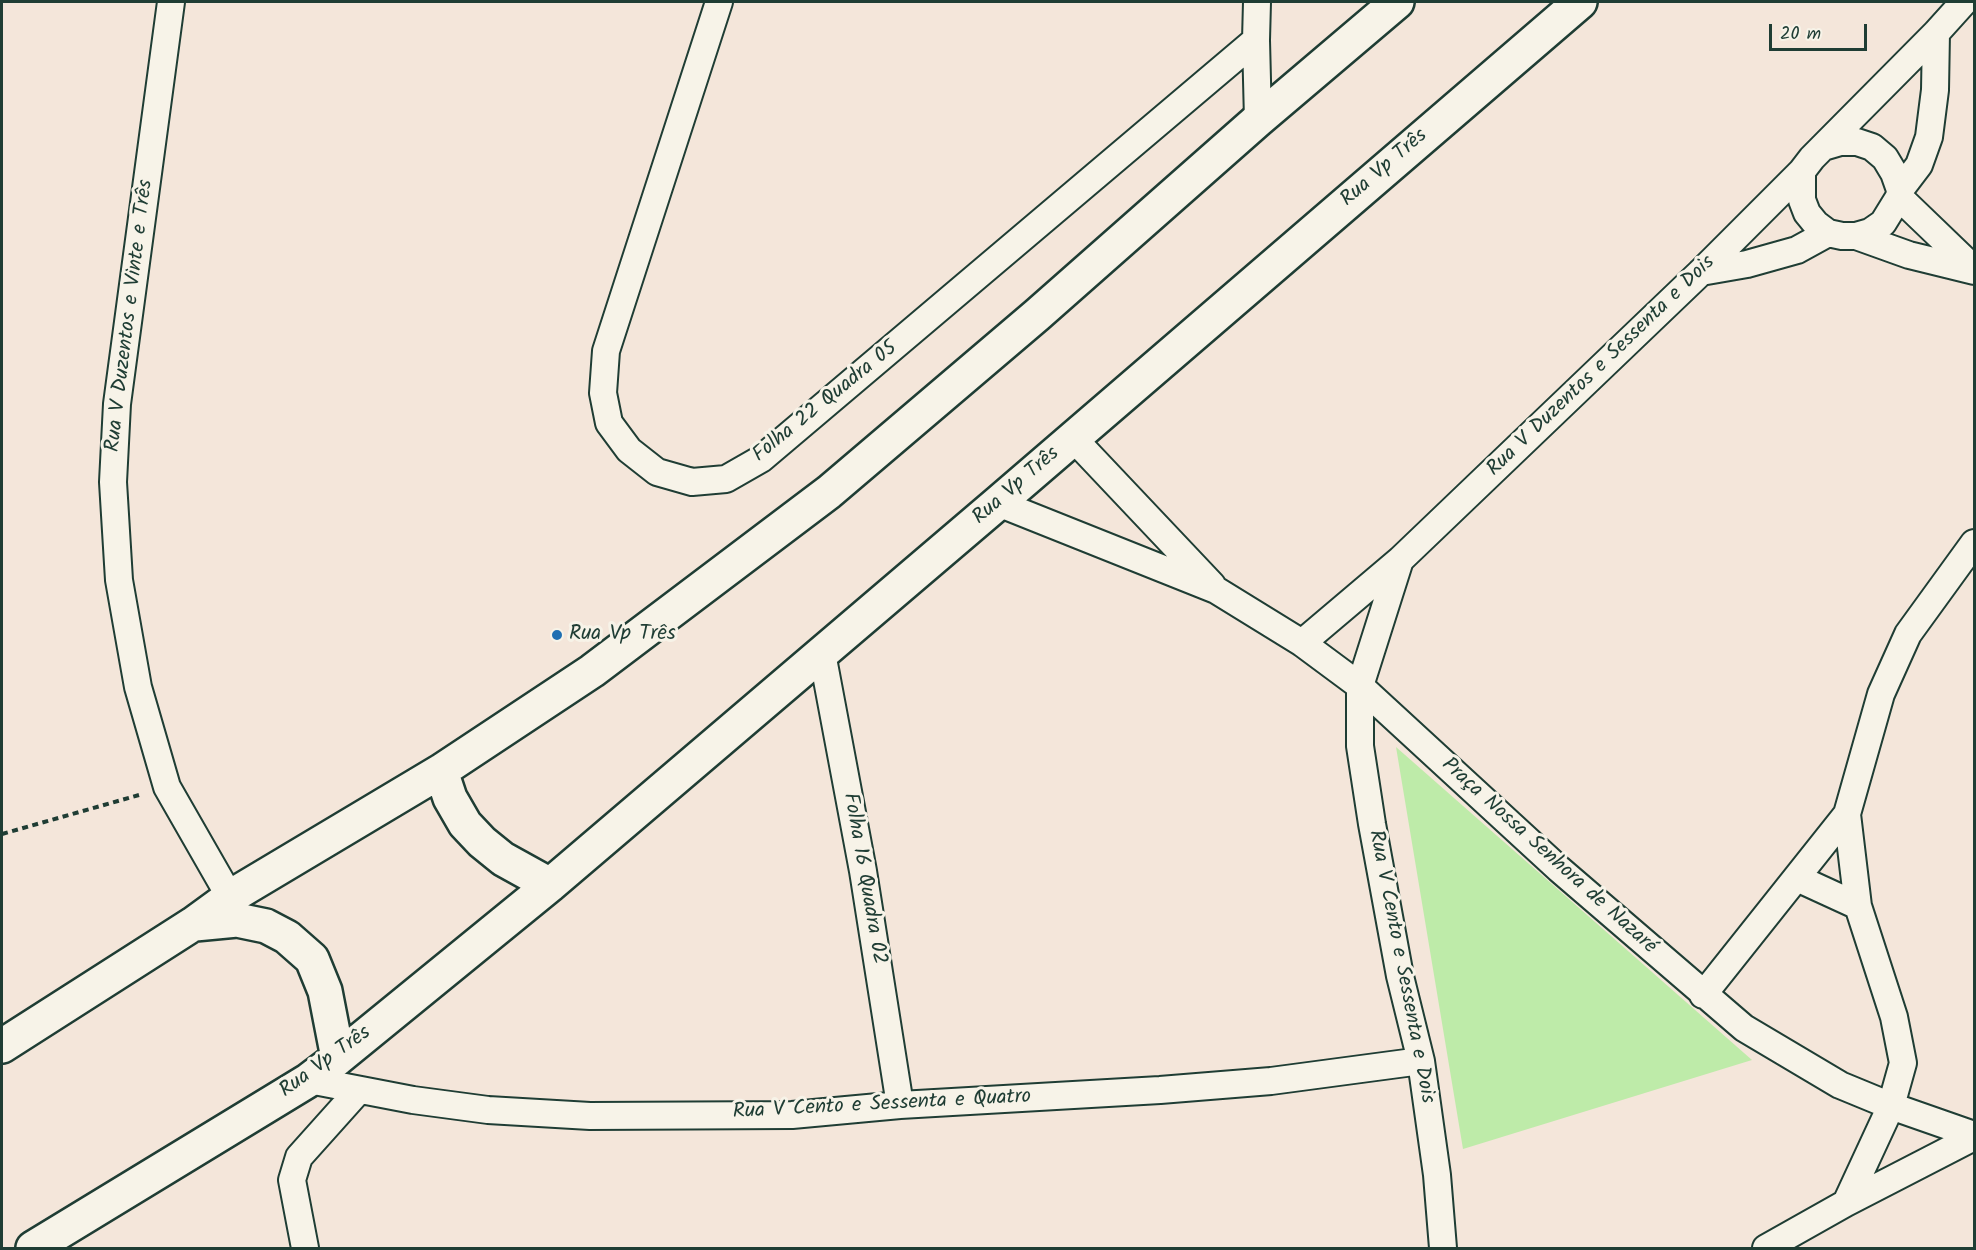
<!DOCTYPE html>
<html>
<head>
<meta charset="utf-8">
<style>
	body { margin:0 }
	#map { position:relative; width:1976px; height:1250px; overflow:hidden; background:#f4e6da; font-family:Kalam,sans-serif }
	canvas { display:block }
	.frame { position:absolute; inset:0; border:3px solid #1f3d34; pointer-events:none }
	.scale { position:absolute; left:1769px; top:24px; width:98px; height:27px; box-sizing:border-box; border:3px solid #1f3d34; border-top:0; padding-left:8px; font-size:18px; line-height:21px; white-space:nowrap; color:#1f3d34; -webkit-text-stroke:4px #f7f3e8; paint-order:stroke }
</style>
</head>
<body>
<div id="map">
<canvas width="1976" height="1250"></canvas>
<div class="frame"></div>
<div class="scale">20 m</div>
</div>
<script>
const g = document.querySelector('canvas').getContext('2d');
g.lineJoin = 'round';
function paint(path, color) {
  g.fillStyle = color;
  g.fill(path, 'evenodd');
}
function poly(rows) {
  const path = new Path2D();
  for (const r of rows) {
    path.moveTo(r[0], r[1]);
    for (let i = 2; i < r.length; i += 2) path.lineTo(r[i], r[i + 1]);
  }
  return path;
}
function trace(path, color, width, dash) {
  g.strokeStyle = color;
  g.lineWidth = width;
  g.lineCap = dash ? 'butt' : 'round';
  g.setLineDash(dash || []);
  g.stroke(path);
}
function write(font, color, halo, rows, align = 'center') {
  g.font = font + ' Kalam,sans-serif';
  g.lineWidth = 6;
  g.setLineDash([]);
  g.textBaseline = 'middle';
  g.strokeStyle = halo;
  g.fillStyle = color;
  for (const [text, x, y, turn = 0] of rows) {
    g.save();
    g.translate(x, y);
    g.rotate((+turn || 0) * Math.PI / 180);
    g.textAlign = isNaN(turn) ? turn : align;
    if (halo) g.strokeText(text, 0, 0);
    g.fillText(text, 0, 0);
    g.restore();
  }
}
paint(poly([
	[1396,747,1752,1060,1463,1149]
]), '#beeba9');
const street = poly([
	[171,2,117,404,113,482,119,580,138,687,167,787,230,897],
	[719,2,606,351,603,393,609,423,629,450,657,472,692,482,726,479,761,459,1256,40],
	[1257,2,1256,40,1258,120],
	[1823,147,1840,142,1857,142,1872,147,1885,158,1894,173,1900,190,1899,197,1883,223,1870,232,1856,236,1842,236,1828,233,1816,224,1807,213,1802,200,1802,171,1812,158,1936,33,1964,2],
	[1900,190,1919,165,1929,137,1935,90,1936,33],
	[1899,197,1974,269],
	[1856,236,1909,255,1974,271],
	[1701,272,1747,264,1797,250,1828,233],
	[1073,438,1212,585],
	[998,503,1216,590,1302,643,1360,686,1559,869,1744,1028,1840,1085,1891,1106,1974,1135],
	[1400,560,1360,686,1360,746,1372,824,1400,976,1421,1061,1437,1175,1443,1248],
	[1302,643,1400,560,1701,272,1802,171],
	[822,653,863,871,900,1105],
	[1797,878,1858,906],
	[1703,995,1847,814],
	[309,1080,413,1100,488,1110,590,1116,792,1115,900,1105,1160,1090,1271,1081,1421,1061],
	[1846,1203,1891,1106,1903,1063,1894,1017,1858,906,1847,814,1881,694,1908,634,1974,543],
	[305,1248,292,1180,299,1157,359,1090],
	[1766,1248,1846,1203,1974,1137]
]);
const secondary = poly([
	[441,771,450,798,465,824,482,842,503,859,550,885],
	[195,924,237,920,266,926,287,937,312,959,325,991,338,1058],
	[2,1046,193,924,230,897,441,771,592,671,829,492,1037,315,1258,120,1397,2],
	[33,1248,309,1080,338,1058,550,885,998,503,1580,2]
]);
trace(street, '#1f3d34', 30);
trace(secondary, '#1f3d34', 38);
trace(poly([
	[2,834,139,795]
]), '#1f3d34', 4, [6, 4.5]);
trace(street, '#f7f3e8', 26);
trace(secondary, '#f7f3e8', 33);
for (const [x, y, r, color] of [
	[557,635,6,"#1f6fb2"]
]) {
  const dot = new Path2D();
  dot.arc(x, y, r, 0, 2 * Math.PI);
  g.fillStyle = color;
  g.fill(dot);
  trace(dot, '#f7f3e8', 2);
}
write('21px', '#1f3d34', '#f7f3e8', [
	["Rua Vp Três",1385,169,-41],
	["Rua V Duzentos e Vinte e Três",131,316,-83],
	["Rua V Duzentos e Sessenta e Dois",1602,367,-44],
	["Folha 22 Quadra 05",826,403,-39],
	["Rua Vp Três",1017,487,-41],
	["Praça Nossa Senhora de Nazaré",1548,857,42],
	["Folha 16 Quadra 02",863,879,80],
	["Rua V Cento e Sessenta e Dois",1400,967,79],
	["Rua Vp Três",326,1063,-36],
	["Rua V Cento e Sessenta e Quatro",882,1106,-3]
]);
write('21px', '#1f3d34', '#f7f3e8', [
	["Rua Vp Três",569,635]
], 'left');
</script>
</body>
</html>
